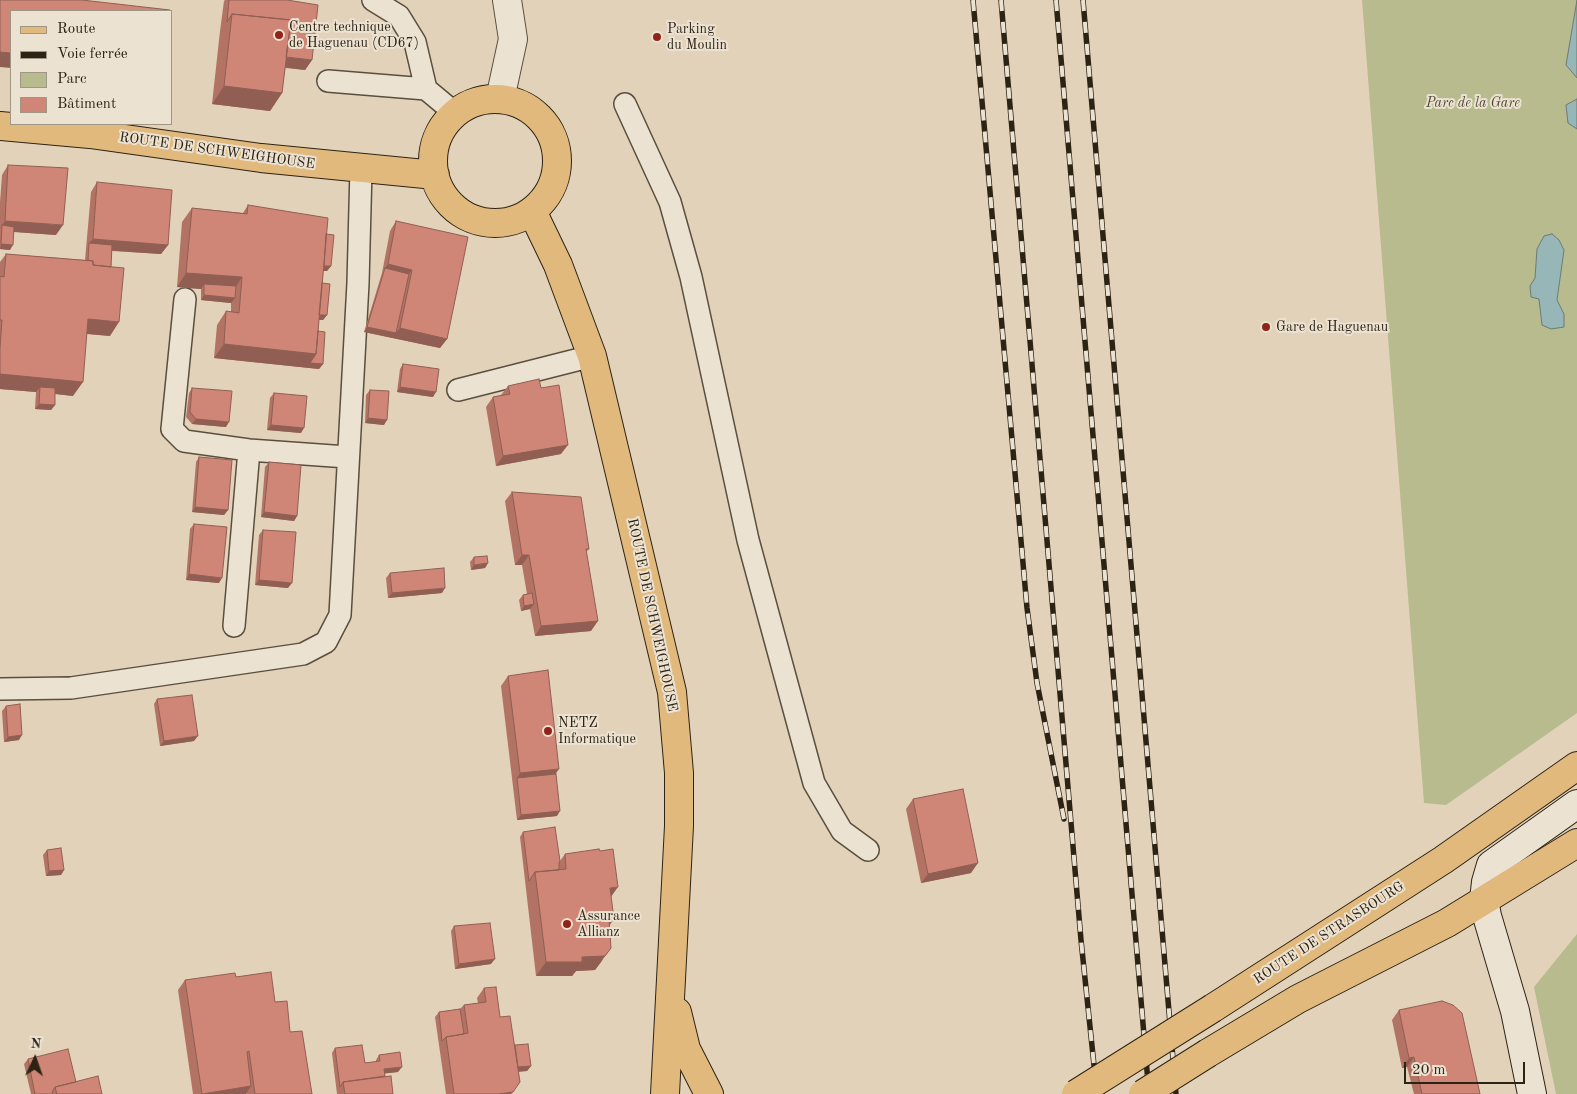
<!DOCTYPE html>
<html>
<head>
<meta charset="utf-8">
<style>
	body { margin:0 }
	#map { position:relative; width:1577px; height:1094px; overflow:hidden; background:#e2d2ba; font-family:"Old Standard TT",serif }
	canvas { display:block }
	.legend { position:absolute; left:10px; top:10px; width:162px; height:115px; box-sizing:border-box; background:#ece2d2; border:1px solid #a09686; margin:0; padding:6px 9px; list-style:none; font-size:15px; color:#2d2314 }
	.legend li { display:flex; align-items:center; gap:10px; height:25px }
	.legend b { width:25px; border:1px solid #a09686 }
	.north { position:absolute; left:10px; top:1034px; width:50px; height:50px; -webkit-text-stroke:4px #ece2d2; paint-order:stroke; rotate:3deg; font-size:14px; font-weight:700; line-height:20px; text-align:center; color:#2d2314 }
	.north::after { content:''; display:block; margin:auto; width:18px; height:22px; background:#2d2314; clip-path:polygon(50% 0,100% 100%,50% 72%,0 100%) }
	.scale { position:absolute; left:1404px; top:1062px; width:121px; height:22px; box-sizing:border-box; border:2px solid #2d2314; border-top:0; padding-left:6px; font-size:15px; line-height:18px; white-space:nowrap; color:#2d2314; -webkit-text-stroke:4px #ece2d2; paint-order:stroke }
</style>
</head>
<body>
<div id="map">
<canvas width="1577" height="1094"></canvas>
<ul class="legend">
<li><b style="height:6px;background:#e1b97d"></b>Route</li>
<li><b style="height:6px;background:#2d2314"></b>Voie ferrée</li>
<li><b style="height:14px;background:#b7bb8d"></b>Parc</li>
<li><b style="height:14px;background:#cf8676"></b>Bâtiment</li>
</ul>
<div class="north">N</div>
<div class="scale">20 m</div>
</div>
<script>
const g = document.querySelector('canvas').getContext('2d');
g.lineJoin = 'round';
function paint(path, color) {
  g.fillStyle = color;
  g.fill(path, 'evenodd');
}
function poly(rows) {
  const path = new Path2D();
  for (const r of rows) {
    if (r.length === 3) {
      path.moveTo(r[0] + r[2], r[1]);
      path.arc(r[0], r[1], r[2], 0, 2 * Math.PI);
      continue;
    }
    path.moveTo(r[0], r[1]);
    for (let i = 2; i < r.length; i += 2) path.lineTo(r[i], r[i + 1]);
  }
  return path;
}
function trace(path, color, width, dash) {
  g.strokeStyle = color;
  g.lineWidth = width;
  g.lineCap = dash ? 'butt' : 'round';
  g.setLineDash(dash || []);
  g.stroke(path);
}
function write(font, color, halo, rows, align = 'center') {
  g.font = font + ' "Old Standard TT",serif';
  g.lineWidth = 4;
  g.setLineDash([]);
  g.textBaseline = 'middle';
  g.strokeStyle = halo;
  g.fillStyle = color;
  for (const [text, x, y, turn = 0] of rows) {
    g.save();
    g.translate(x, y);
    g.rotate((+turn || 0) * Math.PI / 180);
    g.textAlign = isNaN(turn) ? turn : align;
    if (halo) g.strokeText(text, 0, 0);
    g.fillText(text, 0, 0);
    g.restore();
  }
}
paint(poly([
	[1362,0,1577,0,1577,713,1446,805,1424,803],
	[1577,934,1577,1094,1556,1094,1534,987]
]), '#b7bb8d');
const water = poly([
	[1577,0,1577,78,1566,65,1577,0],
	[1577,99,1577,129,1568,123,1566,105,1577,99],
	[1552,234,1559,240,1564,250,1557,300,1564,314,1564,327,1551,329,1542,325,1539,299,1531,297,1530,286,1535,278,1537,249,1544,236,1552,234]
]);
paint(water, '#96b6b8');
trace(water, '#6c7b76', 1);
const lane = poly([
	[373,0,399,16,415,42,426,89],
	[328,81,426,89,456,114],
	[625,104,670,202,691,277,748,540,814,783,842,831,868,850],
	[185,299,172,429,184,441,249,450,347,457],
	[458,390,592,356],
	[234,626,249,450],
	[0,689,71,688,303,654,326,642,340,615,358,283,361,169]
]);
const street = poly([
	[500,99,513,39,507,0]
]);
const secondary = poly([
	[1532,1094,1515,1011,1487,916,1484,900,1486,882,1491,865,1577,804]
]);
const primary = poly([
	[495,161,62],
	[0,126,90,134,261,158,435,175],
	[532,211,558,265,592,356,672,692,679,773,679,826,665,1094],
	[1213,1008,1443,860,1577,766],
	[677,1012,686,1049,709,1094],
	[1208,1053,1298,999,1447,923,1577,843]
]);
trace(lane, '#5a4f3e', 24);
trace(street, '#5a4f3e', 30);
trace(secondary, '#2d2314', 30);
trace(primary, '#2d2314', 30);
trace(lane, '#ece2d2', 21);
trace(street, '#ece2d2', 28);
trace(secondary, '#ece2d2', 28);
trace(primary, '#e1b97d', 28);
const rail = poly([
	[973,0,1027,608,1037,683,1064,819],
	[1001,0,1081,940,1097,1094],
	[1056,0,1149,1094],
	[1083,0,1176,1094]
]);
trace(rail, '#2d2314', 5.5);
trace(rail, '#ece2d2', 4, [11]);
const primaryBridge = poly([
	[1076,1094,1213,1008],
	[1143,1094,1208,1053]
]);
trace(primaryBridge, '#2d2314', 30, []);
trace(primaryBridge, '#e1b97d', 28);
paint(poly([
	[225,0,287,0,312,60,305,70,285,68,282,93,270,111,212,104,220,31,224,1],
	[8,165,56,235,14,232,10,250,0,249,0,202,2,175],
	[97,182,168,245,161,254,112,251,111,267,110,336,87,334,73,396,55,394,55,405,51,410,35,409,36,392,0,389,0,262,6,254,85,260,91,192],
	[248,205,326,234,331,266,327,271,323,271,322,283,327,315,323,320,319,320,318,331,323,364,319,369,214,358,217,325,226,311,231,312,231,303,201,300,201,289,177,287,182,222,192,208,243,213],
	[396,221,447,339,440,348,364,332,382,273,390,231],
	[403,364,433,397,397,392,400,369],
	[508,386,541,388,561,454,496,466,486,407,493,397,501,395],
	[192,388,226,427,192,424,186,417,189,393],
	[370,390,384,425,365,423,366,395],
	[274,393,301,433,267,430,270,398],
	[199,457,228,510,224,515,192,512,196,462],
	[269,462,297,516,294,521,261,517,265,467],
	[512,492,589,549,586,552,591,631,535,636,530,609,521,611,519,600,523,595,527,594,522,565,515,565,505,501],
	[194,524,219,583,186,580,190,529],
	[263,530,288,588,255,585,259,535],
	[474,557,488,563,485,568,471,570,470,562],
	[390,573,442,593,388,598,386,578],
	[508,676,556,774,557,816,517,820,501,686],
	[157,699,194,741,160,746,154,704],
	[6,706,19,740,4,742,2,711],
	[913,799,971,873,921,883,906,809],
	[523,832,560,861,565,854,611,896,610,926,602,961,595,970,576,971,572,976,536,976,520,837],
	[47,850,64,870,61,875,46,876,43,855],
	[454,926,491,964,455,969,451,931],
	[185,980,275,1002,290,1032,312,1094,247,1094,247,1093,246,1094,193,1094,178,990],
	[484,988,500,1017,515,1045,531,1066,527,1071,518,1072,520,1082,511,1094,446,1094,435,1017,439,1012,460,1009,464,1005,478,1003,477,998],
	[1399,1010,1480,1094,1414,1094,1407,1067,1402,1068,1392,1020],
	[335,1048,365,1063,376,1062,376,1060,379,1055,398,1072,385,1073,385,1076,393,1094,337,1094,332,1053],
	[28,1059,76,1082,102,1094,31,1094,24,1064]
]), '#b27365');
paint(poly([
	[0,52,11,53,11,68,0,67],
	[282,57,312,60,305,70,275,66],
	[224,86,282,93,270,111,212,104],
	[5,221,63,225,56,235,2,231,2,225,0,228],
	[93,239,168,245,161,254,89,249,89,243],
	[1,244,13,245,10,250,0,249],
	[388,264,412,270,405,279,385,268],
	[318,266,331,266,327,271,315,271],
	[186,273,242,277,233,291,204,284,201,289,177,287],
	[204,295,235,298,231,303,201,300],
	[314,314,327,315,323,320,311,319],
	[88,319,119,322,110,336,78,333],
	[367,327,396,333,400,328,447,339,440,348,364,332],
	[224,344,316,354,323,364,319,369,214,358],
	[0,374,83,382,73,396,39,392,40,387,36,392,0,389],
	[400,387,436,392,433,397,397,392],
	[39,404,55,405,51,410,35,409],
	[368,418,387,420,384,425,365,423],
	[196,419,229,422,226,427,192,424],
	[271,425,304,428,301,433,267,430],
	[568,445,561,454,496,466,503,456],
	[195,507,228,510,224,515,192,512],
	[264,512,297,516,294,521,261,517],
	[522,555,529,555,522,565,515,565],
	[488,563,485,568,471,570,474,565],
	[189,574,222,578,219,583,186,580],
	[259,580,292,583,288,588,255,585],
	[445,588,442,593,388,598,392,593],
	[534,604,530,609,521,611,524,606],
	[598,621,591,631,535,636,541,626],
	[22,735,19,740,4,742,8,737],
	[198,736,194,741,160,746,164,741],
	[559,769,552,779,517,778,520,773],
	[560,811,557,816,517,820,521,815],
	[978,863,971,873,921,883,928,874],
	[64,870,61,875,46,876,49,871],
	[618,887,608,901,610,888],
	[614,919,604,933,609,920],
	[611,948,595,970,576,971,572,976,536,976,546,962,582,957],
	[495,959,491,964,455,969,459,964],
	[1414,1057,1407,1067,1402,1068,1409,1058],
	[531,1066,527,1071,510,1072,514,1067],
	[402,1067,398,1072,381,1074,384,1069],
	[251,1086,246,1094,202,1094],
	[513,1092,511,1094,498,1094]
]), '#915e53');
const building = poly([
	[0,0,82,0,170,10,170,11,11,11,11,53,0,52,0,0],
	[229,0,287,0,318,5,312,60,286,57,291,20,232,14,227,22,229,0],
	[232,14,291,20,282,93,224,86,232,14],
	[8,165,68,168,63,225,5,221,8,165],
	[97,182,172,190,168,245,93,239,97,182],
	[248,205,328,218,316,354,224,344,226,311,239,313,242,277,186,273,192,208,247,214,248,205],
	[396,221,468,237,447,339,400,328,412,270,388,264,396,221],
	[2,225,14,227,13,245,1,244,2,225],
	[326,234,334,235,331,266,324,266,326,234],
	[89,243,112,245,111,267,93,265,93,261,88,260,89,243],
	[6,254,93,261,93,265,124,268,119,322,88,319,83,382,0,374,0,348,2,320,0,320,0,276,4,277,6,254],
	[385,268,409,274,396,333,367,327,385,268],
	[322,283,330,284,327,315,319,315,322,283],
	[204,284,236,286,235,298,204,295,204,284],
	[318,331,325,332,323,364,310,363,316,354,318,331],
	[403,364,439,369,436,392,400,387,403,364],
	[539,379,541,388,559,385,568,445,503,456,493,397,510,394,508,386,539,379],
	[40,387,55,388,55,405,39,404,40,387],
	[192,388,232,391,229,422,196,419,190,412,192,388],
	[370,390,389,391,387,420,368,418,370,390],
	[274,393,307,396,304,428,271,425,274,393],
	[199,457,232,460,228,510,195,507,199,457],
	[269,462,301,465,297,516,264,512,269,462],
	[512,492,581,497,589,549,586,549,598,621,541,626,529,555,522,555,512,492],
	[194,524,227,527,222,578,189,574,194,524],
	[263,530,296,532,292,583,259,580,263,530],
	[487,556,488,563,474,565,474,557,487,556],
	[444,568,445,588,392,593,390,573,444,568],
	[532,593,534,604,524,606,523,595,532,593],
	[548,670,559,769,520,773,508,676,548,670],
	[192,695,198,736,164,741,157,699,192,695],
	[20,704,22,735,8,737,6,706,20,704],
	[556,774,560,811,521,815,517,778,556,774],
	[963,789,978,863,928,874,913,799,963,789],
	[555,827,560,861,559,863,559,870,535,872,529,881,523,832,555,827],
	[61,848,64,870,49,871,47,850,61,848],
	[599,849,600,851,613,849,618,887,610,888,614,919,609,920,611,948,605,956,582,957,582,962,546,962,535,872,566,869,565,854,599,849],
	[490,923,495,959,459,964,454,926,490,923],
	[271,972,275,1002,287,1001,290,1032,302,1031,312,1094,255,1094,249,1051,247,1052,251,1086,202,1094,185,980,235,973,236,977,271,972],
	[496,987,500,1017,510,1016,520,1082,513,1092,498,1094,454,1094,446,1037,468,1033,464,1005,486,1002,484,988,496,987],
	[1442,1001,1453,1005,1462,1013,1480,1094,1422,1094,1414,1057,1409,1058,1399,1010,1442,1001],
	[460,1009,464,1034,446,1037,442,1041,439,1012,460,1009],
	[528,1044,531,1066,518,1067,515,1045,528,1044],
	[362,1045,365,1063,380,1061,379,1055,400,1052,402,1067,384,1069,385,1076,343,1082,340,1087,335,1048,362,1045],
	[68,1049,76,1082,55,1087,52,1092,53,1094,35,1094,28,1059,68,1049],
	[98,1076,102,1094,57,1094,55,1087,98,1076],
	[391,1076,393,1094,345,1094,343,1082,391,1076]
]);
paint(building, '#cf8676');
trace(building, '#915e53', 1);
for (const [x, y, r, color] of [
	[279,35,5,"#8f2418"],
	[657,37,5,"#8f2418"],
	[1266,327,5,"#8f2418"],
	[548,731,5,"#8f2418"],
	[567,924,5,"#8f2418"]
]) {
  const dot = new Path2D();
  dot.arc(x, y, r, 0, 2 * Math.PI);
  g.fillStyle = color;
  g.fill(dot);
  trace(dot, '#ece2d2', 2);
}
write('14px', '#2d2314', '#ece2d2', [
	["Centre technique",289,27],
	["de Haguenau (CD67)",289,43],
	["Parking",667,29],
	["du Moulin",667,45],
	["Gare de Haguenau",1276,327],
	["NETZ",558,723],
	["Informatique",558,739],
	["Assurance",577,916],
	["Allianz",577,932]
], 'left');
write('italic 14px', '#504932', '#ece2d2', [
	["Parc de la Gare",1473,103]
]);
write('14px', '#2d2314', '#ece2d2', [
	["ROUTE DE SCHWEIGHOUSE",217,151,8],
	["ROUTE DE SCHWEIGHOUSE",652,615,78],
	["ROUTE DE STRASBOURG",1329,933,-33]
]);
</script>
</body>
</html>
